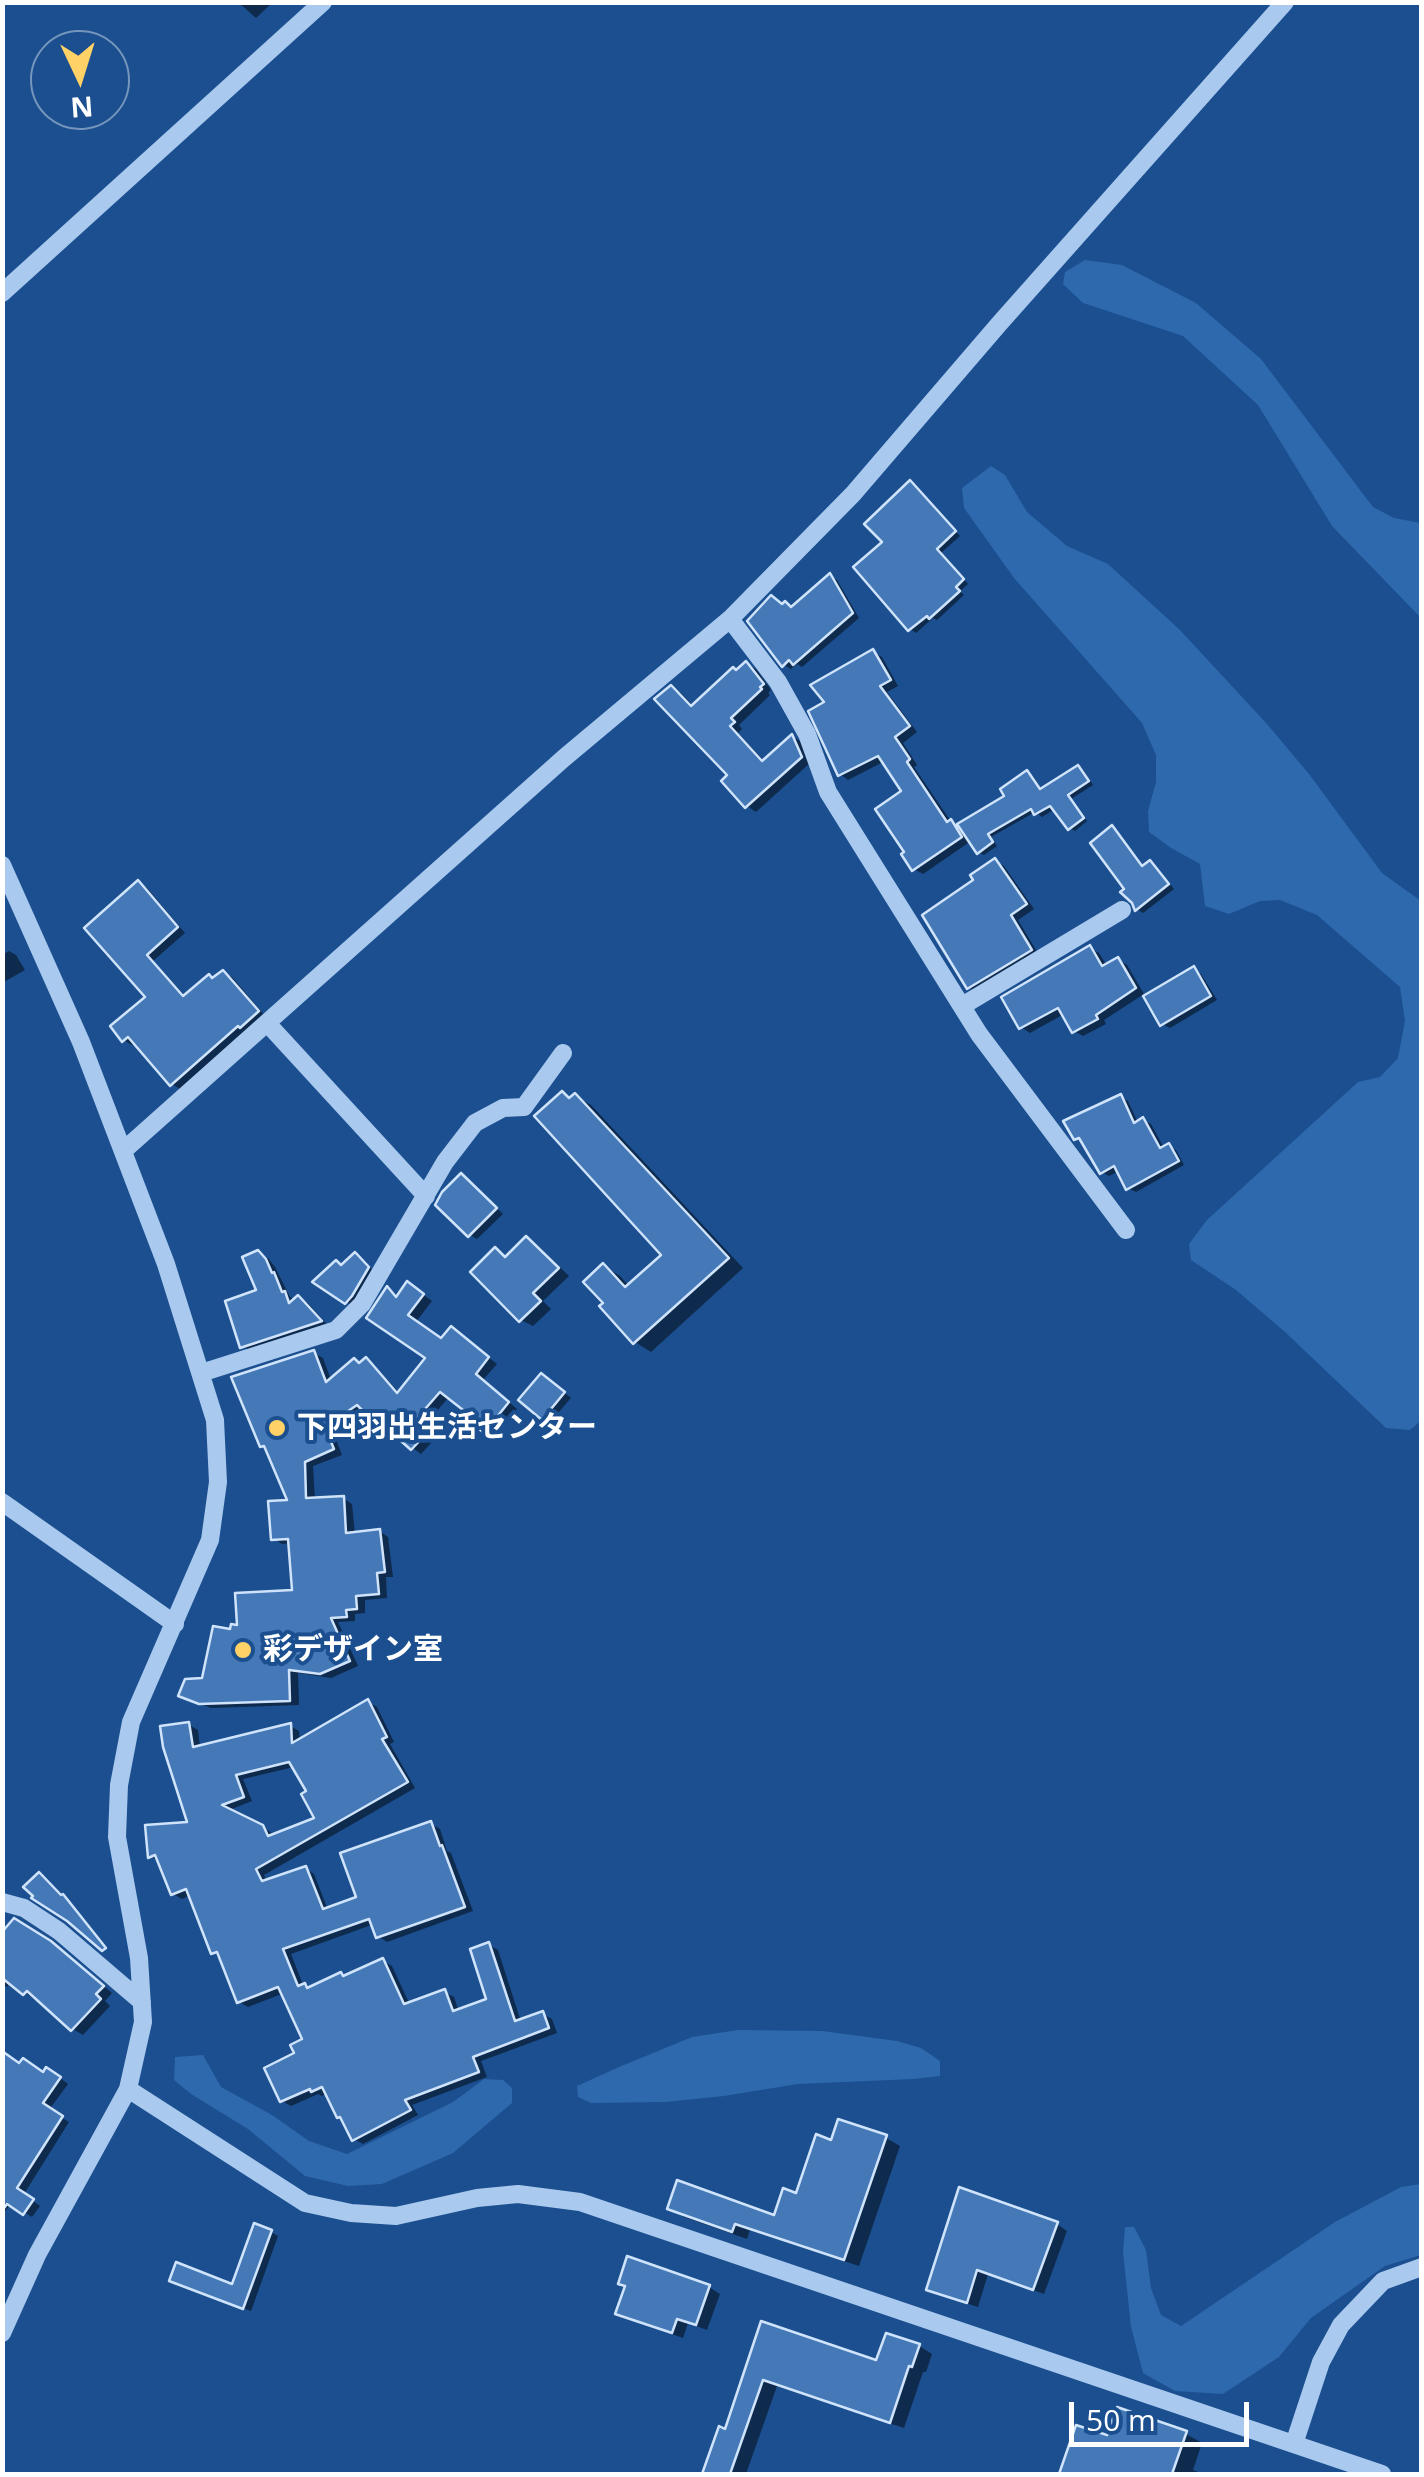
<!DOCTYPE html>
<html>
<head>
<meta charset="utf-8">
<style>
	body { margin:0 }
	#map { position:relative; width:1424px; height:2477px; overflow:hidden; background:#1b4f8f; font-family:"Open Sans",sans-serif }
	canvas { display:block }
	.frame { position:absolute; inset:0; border:5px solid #fff; pointer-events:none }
	.north { position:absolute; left:30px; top:30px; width:100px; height:100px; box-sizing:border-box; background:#1b4f8f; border:2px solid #7695bc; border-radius:50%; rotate:176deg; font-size:28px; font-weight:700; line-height:40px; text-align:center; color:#fff }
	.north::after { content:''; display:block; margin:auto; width:35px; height:45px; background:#ffd166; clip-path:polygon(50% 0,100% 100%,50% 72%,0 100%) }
	.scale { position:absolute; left:1069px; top:2402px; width:180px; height:45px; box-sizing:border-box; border:5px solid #fff; border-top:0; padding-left:12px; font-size:30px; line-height:35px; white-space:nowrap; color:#fff; -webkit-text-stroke:8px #1b4f8f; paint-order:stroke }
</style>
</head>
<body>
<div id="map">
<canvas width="1424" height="2477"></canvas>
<div class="frame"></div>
<div class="north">N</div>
<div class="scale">50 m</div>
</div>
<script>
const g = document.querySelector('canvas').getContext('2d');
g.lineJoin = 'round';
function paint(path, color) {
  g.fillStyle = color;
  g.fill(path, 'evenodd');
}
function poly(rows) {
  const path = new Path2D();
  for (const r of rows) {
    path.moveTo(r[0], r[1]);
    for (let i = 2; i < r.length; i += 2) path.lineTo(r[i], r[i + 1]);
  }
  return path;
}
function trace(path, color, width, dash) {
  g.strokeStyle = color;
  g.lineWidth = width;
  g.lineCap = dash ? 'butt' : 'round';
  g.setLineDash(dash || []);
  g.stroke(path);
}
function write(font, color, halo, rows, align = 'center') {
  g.font = font + ' "Open Sans","Noto Sans JP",sans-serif';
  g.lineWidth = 8;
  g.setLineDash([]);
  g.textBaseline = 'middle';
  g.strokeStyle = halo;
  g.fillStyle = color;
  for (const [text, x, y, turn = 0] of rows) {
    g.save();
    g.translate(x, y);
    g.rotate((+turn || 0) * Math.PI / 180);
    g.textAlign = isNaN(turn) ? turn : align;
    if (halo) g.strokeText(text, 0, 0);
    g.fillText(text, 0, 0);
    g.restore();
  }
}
paint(poly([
	[1085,260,1122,265,1196,303,1261,359,1373,507,1394,518,1421,523,1421,618,1332,526,1258,405,1183,336,1083,303,1063,284,1065,272],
	[991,466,1005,475,1027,512,1067,546,1108,564,1180,630,1267,724,1309,774,1382,873,1421,901,1422,1420,1410,1430,1386,1428,1285,1332,1236,1290,1191,1260,1189,1244,1207,1220,1358,1082,1380,1077,1398,1058,1405,1021,1400,987,1317,915,1280,900,1260,901,1229,914,1205,906,1200,864,1171,848,1149,832,1148,811,1156,782,1156,755,1142,723,1014,578,964,508,962,488],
	[738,2030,822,2031,897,2041,921,2048,940,2061,940,2076,913,2079,798,2084,724,2096,666,2102,591,2103,578,2097,577,2086,619,2067,692,2037],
	[203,2055,221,2087,272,2115,309,2141,347,2154,453,2102,484,2079,503,2080,512,2088,512,2103,453,2153,382,2184,348,2186,305,2176,248,2129,191,2094,174,2080,175,2057],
	[1421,2184,1421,2255,1385,2266,1311,2318,1279,2357,1223,2394,1175,2391,1143,2373,1131,2327,1123,2252,1125,2227,1134,2227,1146,2250,1151,2288,1161,2315,1181,2326,1335,2222,1401,2187]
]), '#2e69ad');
paint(poly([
	[238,2,273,2,256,18],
	[916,487,960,536,941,553,968,584,960,591,964,595,937,620,933,618,916,633,910,629,885,542],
	[830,576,837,580,859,618,802,667,797,664,791,669,784,665,793,609],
	[873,652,882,657,898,686,887,692,917,732,903,743,917,765,914,767,952,823,957,826,1008,797,1027,773,1033,776,1042,790,1078,768,1084,771,1093,785,1071,799,1087,821,1075,831,1069,828,1055,809,1042,817,1035,812,991,837,997,846,984,855,978,852,971,841,923,874,914,869,905,792,885,761,848,780,840,774,828,703],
	[747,664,756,669,771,690,768,693,770,695,739,725,742,729,738,733,765,762,793,737,802,742,810,763,756,812,747,806,724,781,731,775,671,688,681,693,694,707],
	[1112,828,1118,832,1144,867,1150,863,1156,867,1174,889,1143,913,1137,909,1127,889],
	[995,861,1004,866,1034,909,1018,920,1039,955,977,992,968,987,976,880],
	[138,883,147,888,185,933,153,961,186,997,223,973,232,977,266,1017,180,1089,172,1084,136,1042,132,1045,124,1040,149,998],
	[1090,948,1099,953,1107,966,1118,959,1127,965,1144,994,1104,1020,1106,1024,1083,1036,1074,1031,1064,1014,1030,1033,1021,1027],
	[9,951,16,955,25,970,2,983,2,955],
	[1194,969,1201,974,1217,1000,1170,1028,1162,1024],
	[563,1094,572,1099,575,1096,591,1105,743,1268,651,1352,635,1342,602,1307,606,1303,604,1266,620,1276,630,1287,665,1255],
	[1121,1097,1128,1101,1138,1123,1143,1120,1151,1124,1164,1148,1169,1146,1176,1150,1184,1165,1136,1192,1128,1188,1119,1171,1109,1176,1102,1172,1084,1143,1076,1138],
	[461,1176,468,1180,503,1214,477,1239,470,1235],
	[527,1239,538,1246,569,1276,543,1301,551,1309,533,1326,521,1320,496,1250,507,1257],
	[258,1253,268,1258,275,1267,290,1297,295,1300,299,1298,308,1303,328,1326,251,1351,242,1346,260,1292],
	[356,1255,363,1260,375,1273,353,1306,316,1282,343,1267],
	[387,1290,398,1297,417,1290,432,1301,416,1322,442,1340,461,1335,497,1364,483,1380,517,1409,494,1437,485,1431,475,1417,450,1396,420,1430,432,1442,421,1454,382,1426,366,1410,333,1432,342,1455,313,1466,315,1500,343,1498,352,1504,355,1534,379,1531,388,1537,393,1577,386,1577,387,1598,365,1600,365,1613,355,1614,355,1621,338,1622,358,1666,331,1678,298,1673,299,1705,211,1708,190,1700,204,1681,232,1632,295,1592,291,1543,282,1544,273,1538,291,1503,268,1449,262,1446,314,1353,323,1358,331,1380,366,1360,375,1366,399,1393,429,1357],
	[549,1380,571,1398,550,1422,543,1418],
	[368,1702,377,1707,394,1742,390,1744,415,1788,264,1875,267,1882,305,1868,314,1874,328,1910,359,1899,431,1824,440,1829,447,1851,451,1853,473,1911,387,1942,378,1936,374,1924,291,1954,303,1985,310,1989,345,1978,383,1961,392,1966,410,2005,444,1992,454,1997,459,2012,489,2000,489,1945,498,1950,521,2022,542,2014,552,2019,557,2033,481,2061,487,2077,412,2105,418,2115,363,2144,354,2139,344,2120,339,2117,327,2093,322,2096,318,2094,291,2106,282,2101,305,2041,284,1993,248,2007,239,2002,221,1956,213,1952,191,1895,182,1899,173,1894,160,1862,150,1856,190,1824,189,1725,198,1730,200,1747,290,1726,299,1731,300,1741],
	[294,1767,309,1792,318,1819,273,1836,272,1833,262,1827,227,1811,252,1801,243,1779],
	[15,1922,62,1950,112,1993,105,2001,110,2006,83,2035,73,2029,37,1997,35,1999,25,1993,11,1982,7,1987,2,1984,2,1936],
	[2,2054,20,2066,44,2075,55,2074,68,2084,49,2110,69,2122,24,2194,40,2206,32,2217,11,2204,2,2215],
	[886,2138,900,2146,859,2266,750,2230,747,2239,684,2217,670,2208,776,2218,798,2196,833,2143],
	[1057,2224,1067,2231,1044,2294,988,2274,978,2307,940,2295,929,2289],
	[271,2232,278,2236,251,2311,179,2284,234,2287],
	[627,2286,709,2287,720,2294,707,2330,688,2323,683,2338,629,2319,618,2313],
	[763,2324,878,2363,919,2346,932,2354,926,2372,923,2372,904,2428,777,2386,746,2474,704,2474,720,2429,726,2432],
	[1118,2410,1186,2434,1202,2443,1193,2470,1203,2474,1062,2474,1078,2428,1108,2439]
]), '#0007');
const building = poly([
	[910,480,956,531,937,549,964,579,956,587,960,591,929,619,927,616,908,631,853,567,882,542,864,524,910,480],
	[830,573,853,613,793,665,789,660,782,667,747,621,771,595,782,604,785,601,791,607,830,573],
	[873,649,891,680,880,686,910,726,895,737,910,759,907,762,947,822,951,819,962,837,912,871,901,854,904,852,875,809,901,791,878,756,838,776,808,711,824,702,810,685,873,649],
	[746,661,764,684,760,687,762,689,731,718,735,722,730,726,762,761,792,734,802,757,745,808,721,781,727,775,654,699,671,685,691,706,733,667,736,670,746,661],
	[1078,765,1089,781,1068,795,1084,818,1068,830,1050,806,1034,815,1031,809,988,834,993,842,977,854,957,824,1004,796,1000,789,1027,770,1040,789,1078,765],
	[1112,825,1142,866,1150,860,1169,884,1135,911,1132,903,1120,892,1124,889,1090,843,1112,825],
	[995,858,1027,904,1011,915,1032,950,967,989,922,915,973,880,970,875,995,858],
	[138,880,178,927,147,955,183,996,209,974,212,978,223,970,259,1011,240,1028,238,1026,170,1086,128,1037,122,1042,110,1026,145,997,84,928,138,880],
	[1090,945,1102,966,1118,957,1136,988,1096,1015,1098,1019,1072,1033,1058,1008,1019,1029,1001,997,1090,945],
	[1194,966,1211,996,1160,1026,1143,996,1194,966],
	[562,1091,569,1098,575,1093,729,1258,633,1344,599,1306,603,1303,583,1282,603,1263,625,1287,661,1255,534,1116,562,1091],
	[1121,1094,1134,1123,1143,1117,1160,1148,1169,1143,1179,1161,1126,1190,1114,1166,1100,1174,1079,1138,1074,1140,1063,1121,1121,1094],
	[461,1173,497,1208,468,1237,435,1205,442,1192,461,1173],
	[526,1236,559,1268,533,1293,541,1301,519,1322,470,1272,495,1247,505,1257,526,1236],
	[258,1250,266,1259,272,1273,274,1272,282,1292,285,1291,289,1303,298,1295,322,1321,240,1348,225,1301,256,1290,242,1257,258,1250],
	[355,1252,369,1267,352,1296,345,1304,312,1282,336,1260,341,1265,355,1252],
	[407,1281,424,1294,408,1315,441,1338,451,1326,489,1357,476,1374,509,1402,484,1433,469,1421,472,1417,440,1392,412,1424,425,1435,411,1450,383,1425,380,1428,357,1405,325,1427,334,1449,305,1462,306,1498,344,1496,346,1533,380,1529,385,1572,377,1573,379,1594,356,1596,357,1609,346,1610,347,1617,331,1618,350,1661,320,1674,289,1670,290,1701,199,1704,178,1696,185,1679,202,1678,213,1626,230,1629,231,1624,237,1625,235,1593,292,1590,288,1539,271,1540,268,1501,287,1500,264,1446,260,1447,231,1377,314,1350,326,1382,354,1358,359,1363,366,1357,397,1393,425,1358,366,1318,387,1286,396,1297,407,1281],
	[541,1373,565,1392,542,1420,518,1400,541,1373],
	[368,1699,387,1737,382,1739,408,1782,256,1869,262,1881,306,1866,323,1909,356,1897,340,1853,431,1821,440,1846,442,1845,465,1907,376,1938,369,1919,283,1949,298,1986,305,1983,307,1988,341,1972,343,1976,383,1958,404,2004,445,1989,453,2011,486,1999,470,1949,489,1942,515,2021,543,2011,549,2028,473,2057,479,2072,405,2100,411,2110,352,2141,340,2117,337,2118,322,2087,311,2092,310,2089,280,2102,264,2068,294,2053,290,2045,302,2039,278,1987,237,2003,217,1952,211,1954,186,1889,171,1895,155,1855,148,1858,145,1825,187,1822,163,1747,160,1726,189,1722,193,1747,291,1723,292,1743,368,1699],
	[289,1762,306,1791,301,1794,314,1818,268,1836,263,1825,222,1805,244,1797,236,1775,289,1762],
	[39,1872,61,1895,63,1894,106,1948,102,1951,67,1921,31,1898,33,1896,23,1887,39,1872],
	[14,1918,51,1941,104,1986,96,1994,101,1999,71,2031,27,1991,23,1995,2,1978,2,1932,14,1918],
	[2,2051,19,2063,23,2058,43,2072,46,2067,61,2077,43,2103,63,2116,17,2188,34,2199,23,2215,7,2204,2,2211,2,2051],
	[838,2119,887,2135,844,2260,735,2224,732,2232,667,2209,677,2180,774,2215,783,2188,796,2193,816,2134,831,2140,838,2119],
	[959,2187,1058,2222,1033,2290,977,2270,967,2303,926,2290,959,2187],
	[254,2223,272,2230,243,2309,169,2281,176,2262,232,2284,254,2223],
	[627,2256,710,2285,696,2325,677,2319,672,2333,615,2314,625,2286,618,2284,627,2256],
	[761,2321,876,2360,886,2333,920,2344,912,2367,909,2366,890,2423,763,2380,730,2474,702,2474,719,2426,725,2429,761,2321],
	[1117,2407,1187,2431,1172,2474,1059,2474,1076,2425,1107,2435,1117,2407]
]);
paint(building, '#4478b7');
trace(building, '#cfe3fa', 2.5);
trace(poly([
	[2,293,323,2],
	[730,619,778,682,807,734,828,792,979,1034,1126,1230],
	[2,865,81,1042,166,1264,215,1420,218,1482,210,1540,131,1722,119,1785,117,1837,139,1958,143,2022,128,2089,37,2255,2,2333],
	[962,1006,1122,910],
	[267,1023,426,1196],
	[123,1151,564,758,730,619,853,494,999,324,1285,2],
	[201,1373,336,1330,362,1304,445,1162,475,1123,503,1108,524,1107,563,1053],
	[2,1502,175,1624],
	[2,1902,24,1908,59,1931,142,2002],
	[128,2089,305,2203,351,2213,396,2216,477,2198,518,2194,580,2202,1382,2474],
	[1294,2444,1321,2362,1341,2325,1383,2281,1422,2267]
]), '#a9c9ee', 18);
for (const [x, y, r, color] of [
	[277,1428,10,"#ffd166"],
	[243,1650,10,"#ffd166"]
]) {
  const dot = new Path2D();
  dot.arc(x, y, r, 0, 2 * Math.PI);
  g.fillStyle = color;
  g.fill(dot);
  trace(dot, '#1b4f8f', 4);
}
write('bold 30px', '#fff', '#1b4f8f', [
	["下四羽出生活センター",297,1428],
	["彩デザイン室",263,1650]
], 'left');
</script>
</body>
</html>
